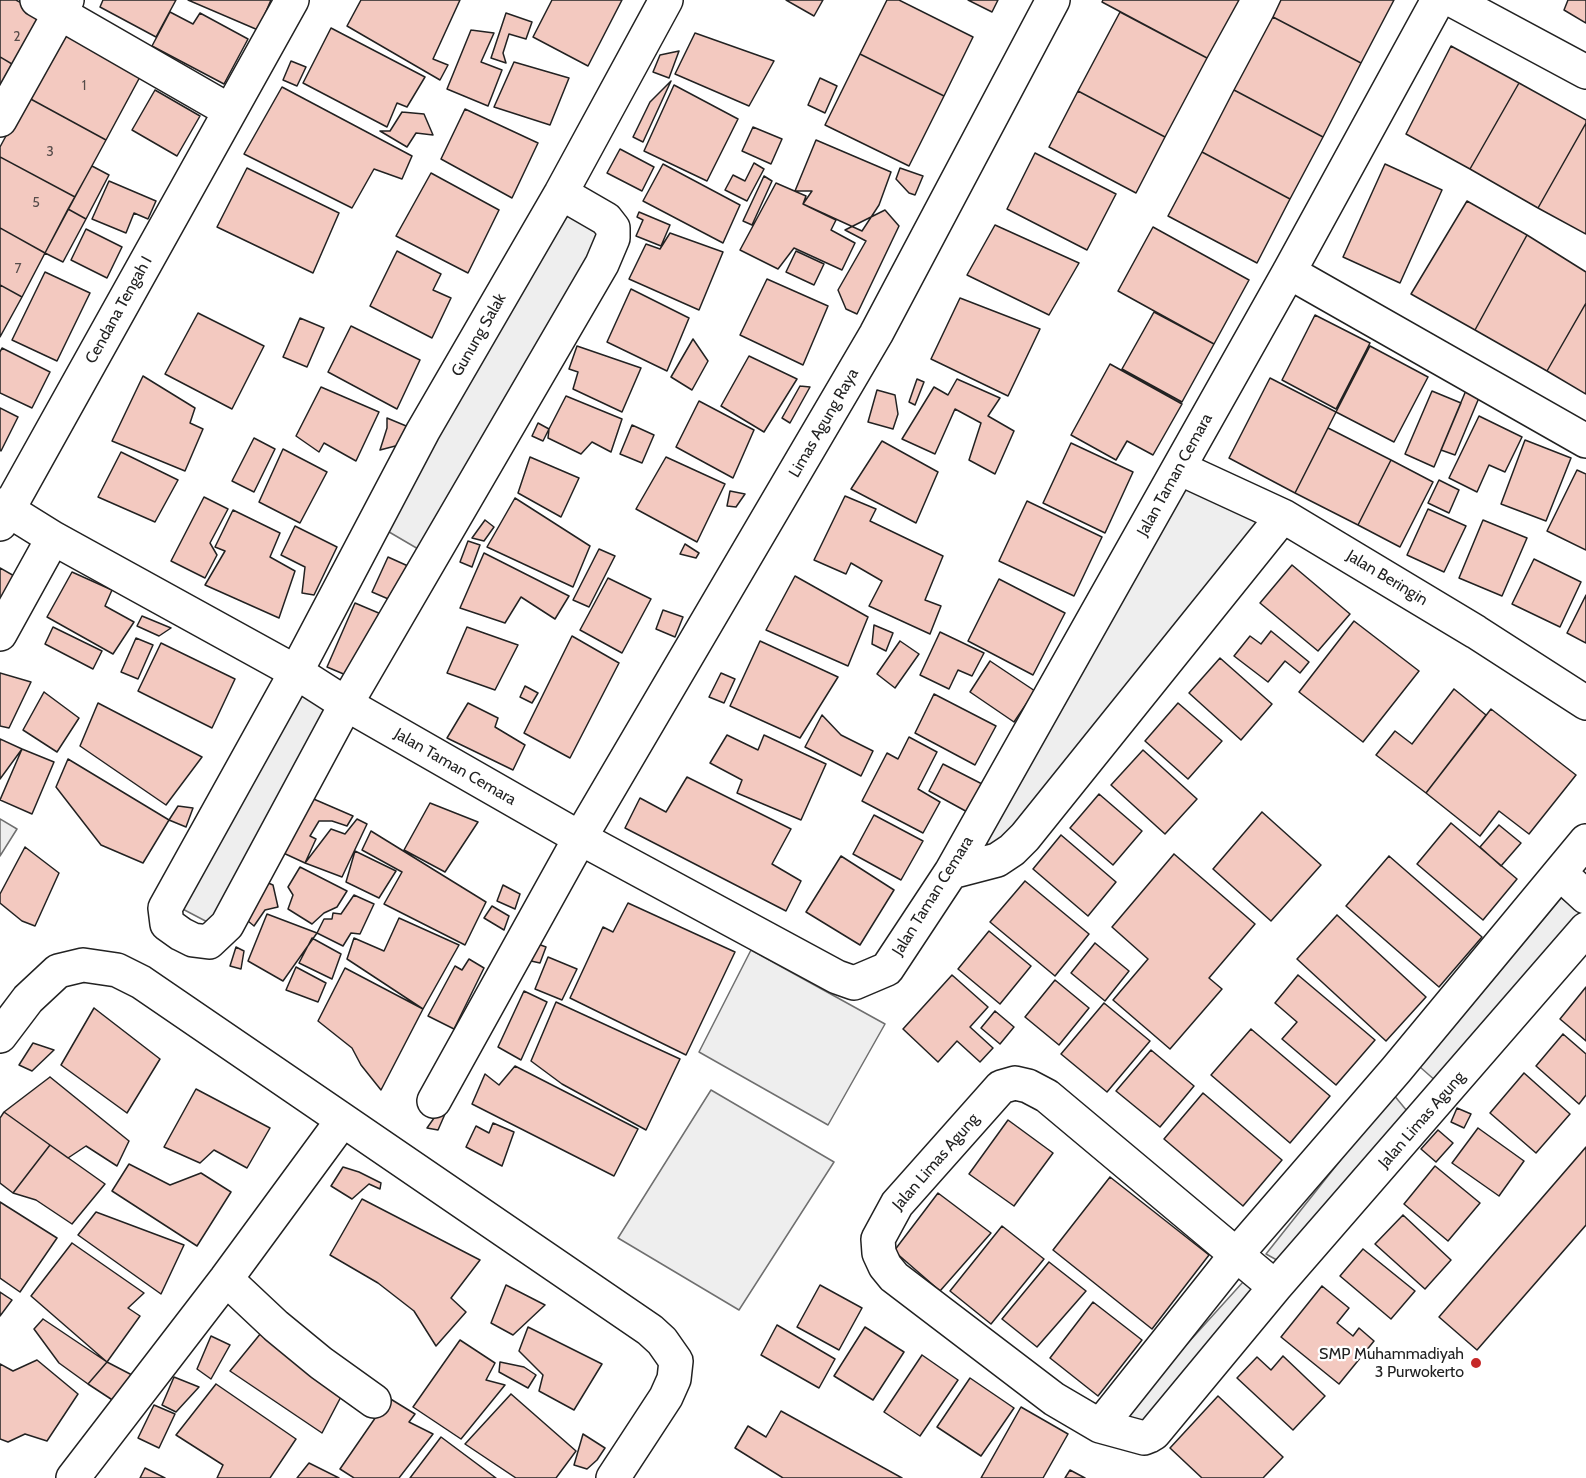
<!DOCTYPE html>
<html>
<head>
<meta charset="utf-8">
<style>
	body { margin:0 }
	canvas { display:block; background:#fff }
</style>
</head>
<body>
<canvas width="1586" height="1478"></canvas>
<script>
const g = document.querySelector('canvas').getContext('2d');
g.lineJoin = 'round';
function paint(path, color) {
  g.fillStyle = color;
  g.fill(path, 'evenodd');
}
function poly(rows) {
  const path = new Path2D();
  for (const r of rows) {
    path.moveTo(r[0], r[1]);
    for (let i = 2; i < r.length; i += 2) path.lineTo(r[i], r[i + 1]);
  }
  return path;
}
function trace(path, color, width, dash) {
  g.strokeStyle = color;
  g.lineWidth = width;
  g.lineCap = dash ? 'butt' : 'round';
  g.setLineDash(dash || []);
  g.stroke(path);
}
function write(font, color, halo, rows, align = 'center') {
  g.font = font + ' Cabin,sans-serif';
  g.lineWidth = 4.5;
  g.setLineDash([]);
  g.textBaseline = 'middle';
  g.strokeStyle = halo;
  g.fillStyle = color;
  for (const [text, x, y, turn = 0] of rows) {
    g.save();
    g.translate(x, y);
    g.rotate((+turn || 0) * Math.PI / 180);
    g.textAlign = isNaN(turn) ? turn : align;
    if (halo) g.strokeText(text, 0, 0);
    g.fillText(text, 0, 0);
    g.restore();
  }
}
const green = poly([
	[562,209,606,239,425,553,384,529,562,209],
	[1186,485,1267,520,1009,842,975,854,1186,485],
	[296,690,335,710,215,926,175,905,296,690],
	[0,819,17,829,0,856,0,819],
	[1561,898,1583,914,1437,1082,1420,1067,1561,898],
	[751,950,885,1024,828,1125,699,1052,751,950],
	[711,1090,834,1162,739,1310,618,1238,711,1090],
	[1393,1094,1412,1117,1284,1264,1266,1254,1393,1094],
	[1243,1282,1257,1291,1139,1428,1121,1417,1243,1282]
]);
paint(green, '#eee');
trace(green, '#6f6f6f', 1.5);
const building = poly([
	[0,0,16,0,45,16,17,67,0,57,0,0],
	[103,0,176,0,156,37,100,7,103,0],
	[188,0,271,0,258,30,188,0],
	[361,0,460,0,433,59,448,65,440,80,347,26,361,0],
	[552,0,622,0,588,66,533,37,552,0],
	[786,0,823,0,814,16,786,0],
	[887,0,899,0,973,37,944,96,860,54,887,0],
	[968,0,998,0,992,12,968,0],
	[1103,0,1239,0,1207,58,1102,2,1103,0],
	[1281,0,1394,0,1361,63,1273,17,1281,0],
	[1568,0,1586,0,1586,23,1564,10,1568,0],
	[170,12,193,24,200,13,248,39,224,84,152,46,170,12],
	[1120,12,1207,58,1165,137,1078,91,1120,12],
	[506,13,532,22,526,39,509,34,503,53,506,63,491,58,506,13],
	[1273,17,1361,63,1323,137,1234,90,1273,17],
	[331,28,425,77,407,107,397,103,387,127,303,83,331,28],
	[471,30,494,33,481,62,502,70,488,106,447,89,471,30],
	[62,32,141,75,106,140,27,97,62,32],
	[695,33,774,61,749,106,675,74,695,33],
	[1451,46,1519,83,1470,169,1406,134,1451,46],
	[679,51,669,78,653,72,660,55,679,51],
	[860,54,944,96,909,166,825,125,860,54],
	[0,57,17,67,0,98,0,57],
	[291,61,306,67,297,86,283,80,291,61],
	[514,62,569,78,550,125,494,107,514,62],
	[820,78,837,86,825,113,808,105,820,78],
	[671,81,643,142,633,137,650,102,671,81],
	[1519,83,1586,120,1586,123,1538,208,1470,169,1519,83],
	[674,85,738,119,707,181,644,151,674,85],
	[282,87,412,156,402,179,374,169,352,208,244,154,282,87],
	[155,90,200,116,177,156,132,130,155,90],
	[1234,90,1323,137,1290,199,1202,152,1234,90],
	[1078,91,1165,137,1136,193,1049,147,1078,91],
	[27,97,106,140,75,197,0,157,0,147,27,97],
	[465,109,538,143,512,198,441,159,465,109],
	[402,112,424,114,433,135,416,133,407,147,380,131,390,131,402,112],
	[1586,123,1586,234,1538,208,1586,123],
	[753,127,782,139,771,164,742,151,753,127],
	[816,140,891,172,879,205,862,231,803,204,812,191,795,191,816,140],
	[620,149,654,167,642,191,607,173,620,149],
	[1202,152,1290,199,1257,263,1168,216,1202,152],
	[1035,153,1116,194,1087,250,1007,209,1035,153],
	[0,157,75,197,45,253,0,228,0,157],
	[754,163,764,169,747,201,725,190,733,175,745,181,754,163],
	[663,164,740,205,723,243,643,201,663,164],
	[1385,164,1442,190,1400,283,1343,257,1385,164],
	[92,166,109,175,86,219,68,209,92,166],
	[247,168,339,213,313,273,217,227,247,168],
	[900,168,923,176,915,195,909,193,896,179,900,168],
	[431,173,499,210,468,273,396,236,431,173],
	[764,176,772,181,752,225,743,221,764,176],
	[109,181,156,201,148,219,134,213,126,233,92,219,109,181],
	[776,183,806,196,803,204,836,220,831,230,855,243,842,270,794,248,778,269,740,250,776,183],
	[1467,201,1527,235,1475,330,1411,294,1467,201],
	[68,209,86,219,63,262,45,253,68,209],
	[885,210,899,226,857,314,846,309,838,290,866,241,845,230,885,210],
	[639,212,670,225,661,246,636,236,643,220,637,217,639,212],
	[995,225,1079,263,1049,315,967,275,995,225],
	[1153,227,1249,280,1214,344,1118,291,1153,227],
	[0,228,45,253,22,297,0,285,0,228],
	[86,229,122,247,107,278,71,260,86,229],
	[670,233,723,252,699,310,629,279,646,244,660,249,670,233],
	[1527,235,1586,272,1586,303,1547,371,1475,330,1527,235],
	[397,251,441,274,433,290,451,298,432,338,370,306,397,251],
	[796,251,824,264,814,285,786,272,796,251],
	[45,272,90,293,57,361,12,340,45,272],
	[767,279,828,306,803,365,740,335,767,279],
	[0,285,22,297,0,337,0,285],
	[631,289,689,318,667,371,607,342,631,289],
	[960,298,1040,329,1008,396,931,359,960,298],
	[1586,303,1586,394,1547,371,1586,303],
	[1154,312,1214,344,1182,402,1122,369,1154,312],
	[198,313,264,346,232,409,165,374,198,313],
	[1315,315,1370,343,1336,409,1282,380,1315,315],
	[300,318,324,328,307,367,283,357,300,318],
	[351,326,420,360,397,409,328,372,351,326],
	[693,339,708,361,692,390,671,377,693,339],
	[577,346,641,368,622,412,573,389,578,372,569,369,577,346],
	[1370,346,1428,377,1394,442,1336,412,1370,346],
	[2,348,50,372,32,408,0,393,0,352,2,348],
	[749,356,797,379,764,432,721,406,749,356],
	[1110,364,1182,404,1153,455,1127,441,1116,460,1071,435,1110,364],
	[143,376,195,408,190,423,203,429,185,471,112,441,143,376],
	[1270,378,1336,412,1295,493,1229,458,1270,378],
	[917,379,924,382,915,405,909,402,917,379],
	[957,379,1000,398,988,416,1014,431,995,474,969,460,981,423,955,409,935,454,902,439,934,387,948,395,957,379],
	[800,386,810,387,790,423,782,418,800,386],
	[321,387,379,412,356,461,324,443,319,452,296,436,321,387],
	[1467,388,1481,393,1455,455,1441,450,1467,388],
	[877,390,895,395,898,414,893,429,868,422,877,390],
	[1432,391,1461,403,1434,467,1405,454,1432,391],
	[566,396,622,419,611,452,592,442,581,454,548,438,549,429,566,396],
	[699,401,754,430,733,478,676,447,699,401],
	[0,408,18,417,1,451,0,450,0,408],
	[1479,416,1522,437,1505,472,1489,465,1477,492,1449,478,1479,416],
	[387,418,411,428,403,444,380,450,387,428,387,418],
	[538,423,549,429,543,441,532,436,538,423],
	[632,425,654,435,642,463,620,454,632,425],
	[1328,428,1391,460,1358,525,1295,493,1328,428],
	[254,438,275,449,254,492,232,481,254,438],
	[1525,440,1571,458,1546,521,1501,504,1525,440],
	[882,441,938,472,916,523,851,489,882,441],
	[1071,443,1133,472,1105,533,1043,503,1071,443],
	[283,449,327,472,300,523,259,502,283,449],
	[121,452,178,480,155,522,98,497,121,452],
	[530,457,579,478,561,517,518,493,530,457],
	[666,457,725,484,697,542,636,509,666,457],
	[1391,460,1433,482,1400,547,1358,525,1391,460],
	[1577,470,1586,474,1586,550,1547,531,1577,470],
	[1439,480,1459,490,1449,513,1428,503,1439,480],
	[730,491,745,494,736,507,727,506,730,491],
	[845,496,876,509,870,521,943,556,925,600,941,606,930,634,869,606,882,581,851,563,846,574,814,560,845,496],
	[204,497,228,509,210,543,217,555,205,578,171,561,204,497],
	[515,498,590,546,573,587,487,547,515,498],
	[1027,501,1102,537,1074,596,999,561,1027,501],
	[1428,509,1466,526,1444,572,1407,555,1428,509],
	[233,510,280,533,270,557,295,571,279,618,205,585,225,551,215,547,233,510],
	[485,520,494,527,484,541,472,538,485,520],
	[1483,520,1527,538,1502,596,1459,578,1483,520],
	[295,526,337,547,314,595,302,593,305,567,281,555,295,526],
	[468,541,480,545,472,567,460,562,468,541],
	[685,544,699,553,696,558,680,554,685,544],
	[599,549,615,556,589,607,573,600,599,549],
	[484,553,569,596,555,619,521,597,505,623,460,608,484,553],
	[388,557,408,566,393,601,372,592,388,557],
	[1534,559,1581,582,1560,627,1512,604,1534,559],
	[1292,565,1350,614,1318,651,1260,603,1292,565],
	[0,568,16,577,0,604,0,568],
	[72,572,112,590,105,606,134,622,113,654,47,617,72,572],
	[795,576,868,617,848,666,766,630,795,576],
	[608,578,651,599,622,653,580,630,608,578],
	[999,579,1065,613,1033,675,968,641,999,579],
	[1586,595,1586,643,1567,633,1586,595],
	[355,603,381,614,353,678,327,667,355,603],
	[663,610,683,617,675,637,656,629,663,610],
	[142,616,171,628,159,636,137,626,142,616],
	[1354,621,1419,671,1363,742,1299,692,1354,621],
	[874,625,893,633,886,651,872,644,874,625],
	[53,627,102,651,93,669,45,644,53,627],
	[467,627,518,645,495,690,447,673,467,627],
	[1271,631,1309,662,1300,673,1285,661,1268,682,1234,656,1250,636,1261,644,1271,631],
	[940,632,984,653,972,676,958,670,949,689,920,675,940,632],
	[572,636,619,663,570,758,524,733,572,636],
	[136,638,153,645,138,679,121,672,136,638],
	[760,641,838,677,800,738,730,706,760,641],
	[900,641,919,654,895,688,877,674,900,641],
	[161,643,235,679,212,728,138,691,161,643],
	[1220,658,1272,704,1241,740,1189,693,1220,658],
	[990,661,1035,691,1014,722,970,692,990,661],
	[0,673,31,682,9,728,0,726,0,673],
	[721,673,735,679,724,703,709,697,721,673],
	[525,686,538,693,532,703,520,697,525,686],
	[1454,689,1486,715,1426,793,1376,755,1395,731,1412,744,1454,689],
	[44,692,79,718,57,752,23,730,44,692],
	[934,694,996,726,975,765,915,733,934,694],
	[98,703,202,757,166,805,80,746,98,703],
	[468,703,498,718,495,727,525,745,513,770,447,738,468,703],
	[1178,703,1222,741,1188,779,1145,741,1178,703],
	[1491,709,1576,775,1529,834,1499,811,1480,836,1426,793,1491,709],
	[822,715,841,735,873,751,861,776,805,747,822,715],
	[727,735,758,750,764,735,826,764,801,820,737,793,742,780,710,763,727,735],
	[909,737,937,752,918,789,940,802,923,833,862,801,887,753,898,759,909,737],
	[0,739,22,749,0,779,0,739],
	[22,749,54,762,32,814,0,800,22,749],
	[1143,750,1197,799,1165,834,1111,785,1143,750],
	[68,759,169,820,143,863,101,845,56,787,68,759],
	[943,764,986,786,971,814,929,791,943,764],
	[687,777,791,829,772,864,801,881,786,911,625,828,640,798,666,812,687,777],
	[1099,794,1142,831,1113,865,1070,828,1099,794],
	[309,797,353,816,347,826,332,821,319,821,310,836,316,839,305,863,279,851,309,797],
	[430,803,478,822,445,872,404,850,430,803],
	[178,806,193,808,186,827,169,820,178,806],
	[1262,812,1321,865,1271,921,1213,869,1262,812],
	[874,815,923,841,901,880,853,854,874,815],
	[357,819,367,824,342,877,305,863,331,829,345,834,357,819],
	[1451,823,1517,879,1483,920,1417,864,1451,823],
	[1499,825,1521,843,1501,866,1480,847,1499,825],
	[371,831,486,902,465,945,384,904,402,872,362,850,371,831],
	[1061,835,1116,882,1088,916,1033,869,1061,835],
	[25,847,59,873,35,926,22,921,0,903,0,894,25,847],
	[355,851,396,871,379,898,346,882,355,851],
	[1174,854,1255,924,1209,978,1222,989,1170,1049,1113,1000,1148,959,1112,927,1174,854],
	[841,856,894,890,860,945,806,912,841,856],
	[1389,856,1482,937,1439,987,1346,906,1389,856],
	[300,867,347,891,337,907,324,913,312,924,288,909,293,895,288,887,300,867],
	[1025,881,1089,934,1055,976,990,922,1025,881],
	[266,882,273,885,278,907,265,910,254,926,248,921,266,882],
	[503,885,520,894,515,909,497,901,503,885],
	[354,895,374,904,360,934,351,933,343,946,317,933,324,919,332,919,333,913,341,914,354,895],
	[628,903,735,952,686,1055,570,998,603,927,613,932,628,903],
	[492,906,509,916,504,930,484,918,492,906],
	[267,914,317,933,283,981,248,961,267,914],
	[1337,915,1426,997,1386,1041,1297,959,1337,915],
	[399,918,459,945,423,1009,347,959,354,938,384,951,399,918],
	[989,931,1031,966,1000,1004,958,969,989,931],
	[312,938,341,954,332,979,299,963,312,938],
	[1095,943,1129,971,1105,1001,1071,973,1095,943],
	[538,944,546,947,540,963,531,961,538,944],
	[236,947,244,951,241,969,230,966,236,947],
	[548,957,577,969,562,1000,535,989,548,957],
	[469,959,484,968,454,1029,428,1016,455,966,462,970,469,959],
	[296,967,326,983,318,1002,286,990,296,967],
	[345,968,423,1009,381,1090,361,1065,352,1048,318,1021,345,968],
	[952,975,988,1007,970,1027,993,1048,980,1062,957,1041,938,1062,903,1029,952,975],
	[1298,975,1375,1040,1336,1085,1282,1039,1297,1022,1275,1003,1298,975],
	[1055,980,1089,1008,1059,1045,1025,1017,1055,980],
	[1586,987,1586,1041,1560,1019,1586,987],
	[524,991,547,1002,521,1060,498,1047,524,991],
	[556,1002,680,1059,646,1130,562,1084,531,1061,556,1002],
	[1104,1003,1150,1041,1107,1092,1061,1054,1104,1003],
	[94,1008,160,1059,127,1113,61,1065,94,1008],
	[995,1011,1014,1027,1000,1044,981,1028,995,1011],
	[1251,1029,1330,1096,1290,1143,1211,1075,1251,1029],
	[1563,1034,1586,1054,1586,1095,1579,1104,1536,1066,1563,1034],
	[33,1043,54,1050,32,1071,19,1065,33,1043],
	[1151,1050,1194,1086,1160,1127,1116,1091,1151,1050],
	[515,1066,638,1129,614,1176,472,1104,485,1074,499,1085,515,1066],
	[1524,1073,1570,1114,1536,1153,1490,1113,1524,1073],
	[50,1077,129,1141,117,1166,86,1146,68,1158,4,1112,50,1077],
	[196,1089,270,1128,247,1168,214,1150,200,1163,164,1147,196,1089],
	[1203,1093,1282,1160,1243,1206,1164,1139,1203,1093],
	[1457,1108,1471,1114,1464,1128,1451,1122,1457,1108],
	[439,1111,445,1114,438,1130,427,1128,439,1111],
	[4,1112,50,1145,13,1193,0,1183,0,1118,4,1112],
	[1008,1120,1053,1153,1014,1206,969,1174,1008,1120],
	[493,1123,514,1132,502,1166,466,1147,476,1126,489,1133,493,1123],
	[1478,1128,1524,1161,1499,1196,1452,1163,1478,1128],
	[1438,1130,1453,1143,1436,1162,1421,1149,1438,1130],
	[50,1145,105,1184,72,1224,36,1200,13,1193,50,1145],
	[1586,1147,1586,1225,1477,1350,1439,1317,1586,1147],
	[129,1164,170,1185,201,1173,231,1192,197,1246,112,1191,129,1164],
	[1435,1166,1480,1203,1448,1241,1404,1204,1435,1166],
	[343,1167,359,1172,381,1183,380,1189,369,1184,352,1199,331,1186,343,1167],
	[1110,1177,1209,1255,1152,1329,1053,1250,1110,1177],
	[938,1193,991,1233,940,1291,894,1251,938,1193],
	[362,1199,480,1260,451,1298,466,1312,436,1346,414,1311,378,1283,330,1255,362,1199],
	[0,1202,57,1238,20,1292,0,1278,0,1202],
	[96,1212,184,1245,161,1294,78,1235,96,1212],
	[1403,1215,1451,1260,1425,1289,1375,1244,1403,1215],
	[1002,1226,1044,1259,991,1324,950,1291,1002,1226],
	[72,1243,144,1293,128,1308,140,1316,107,1362,31,1296,72,1243],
	[1363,1249,1415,1291,1391,1319,1340,1276,1363,1249],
	[1049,1262,1086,1291,1037,1347,1002,1319,1049,1262],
	[506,1285,545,1305,513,1335,491,1323,506,1285],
	[820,1285,862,1308,839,1350,797,1327,820,1285],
	[1322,1286,1349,1308,1337,1323,1353,1336,1359,1328,1374,1341,1339,1384,1281,1337,1322,1286],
	[0,1292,12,1300,0,1316,0,1292],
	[1093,1302,1142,1340,1098,1396,1050,1358,1093,1302],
	[43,1319,107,1362,88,1384,59,1363,34,1329,43,1319],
	[777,1325,835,1359,819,1388,761,1355,777,1325],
	[528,1327,602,1364,574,1410,539,1391,543,1375,519,1351,528,1327],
	[865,1327,904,1352,873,1400,834,1376,865,1327],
	[261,1333,344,1391,322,1433,230,1371,261,1333],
	[211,1336,230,1345,211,1379,197,1369,211,1336],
	[460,1340,495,1363,486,1380,505,1385,461,1439,413,1407,460,1340],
	[922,1355,958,1380,920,1436,884,1412,922,1355],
	[1283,1356,1325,1396,1293,1430,1237,1378,1257,1357,1271,1370,1283,1356],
	[37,1360,78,1394,47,1441,25,1434,8,1442,0,1439,0,1364,13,1371,37,1360],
	[107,1362,132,1375,117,1403,88,1384,107,1362],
	[500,1362,524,1367,536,1375,528,1388,499,1372,500,1362],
	[174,1377,199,1387,176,1412,162,1405,174,1377],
	[970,1378,1014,1408,981,1456,937,1427,970,1378],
	[216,1384,296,1439,270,1478,217,1478,223,1465,176,1435,216,1384],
	[511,1394,576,1451,556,1478,516,1478,465,1444,511,1394],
	[1218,1396,1283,1457,1263,1478,1202,1478,1170,1448,1218,1396],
	[389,1398,415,1414,409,1422,433,1434,399,1478,354,1478,340,1469,389,1398],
	[154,1405,175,1414,159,1448,138,1438,154,1405],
	[1021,1407,1068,1434,1043,1478,981,1478,1021,1407],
	[781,1411,902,1478,783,1478,735,1448,748,1426,766,1437,781,1411],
	[583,1434,605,1448,597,1460,587,1469,574,1465,583,1434],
	[441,1437,496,1478,410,1478,441,1437],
	[309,1463,339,1478,297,1478,309,1463],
	[145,1468,165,1478,140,1478,145,1468],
	[1070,1470,1085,1478,1065,1478,1070,1470]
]);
paint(building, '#f3c9c0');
trace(building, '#222', 1.5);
const street = poly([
	[37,0,230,111],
	[1452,0,1586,72],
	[0,120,67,0],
	[561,193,606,219,613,228,613,238,602,264,346,704,227,925,209,942,193,940,181,934,167,924,165,908,296,672,423,431,561,193,666,0],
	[1289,272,1586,441],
	[1179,468,1283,516,1476,632,1586,703],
	[0,505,53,538,296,672,346,704,580,838,837,977,854,983,887,969,951,872,1289,272,1438,0],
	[0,524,292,0],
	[0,634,53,538],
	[951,872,997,860,1012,850,1025,837,1283,516],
	[1561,874,1586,897],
	[0,1036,28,999,58,971,83,965,117,970,141,982,650,1330,662,1341,676,1361,674,1379,666,1397,613,1478],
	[434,1101,580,838,876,334,1053,0],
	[226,1279,276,1326,321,1363,374,1401],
	[1275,1287,1047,1096,1028,1086,1015,1083,1001,1087,897,1204,878,1239,879,1253,885,1266,894,1277,1054,1399,1100,1426,1144,1438,1149,1436,1154,1433,1275,1287,1586,929],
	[1100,1426,1236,1255,1396,1070,1586,841],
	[73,1478,226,1279,342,1121]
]);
trace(street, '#222', 36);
trace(street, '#fff', 33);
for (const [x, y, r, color] of [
	[1476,1363,6,"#c62828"]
]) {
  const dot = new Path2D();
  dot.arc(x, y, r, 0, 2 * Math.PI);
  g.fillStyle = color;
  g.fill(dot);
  trace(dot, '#fff', 2);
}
write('14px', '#564c4a', null, [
	["2",17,37],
	["1",84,86],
	["3",50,152],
	["5",36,203],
	["7",18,269]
]);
write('16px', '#222', '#fff', [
	["Cendana Tengah I",119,310,-61],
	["Gunung Salak",479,335,-60],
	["Limas Agung Raya",824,423,-60],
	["Jalan Taman Cemara",1175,475,-61],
	["Jalan Beringin",1387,578,31],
	["Jalan Taman Cemara",455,767,30],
	["Jalan Taman Cemara",933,896,-58],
	["Jalan Limas Agung",1422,1120,-49],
	["Jalan Limas Agung",936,1162,-49]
]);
write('16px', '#222', '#fff', [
	["SMP Muhammadiyah",1464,1354],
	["3 Purwokerto",1464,1372]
], 'right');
</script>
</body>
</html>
